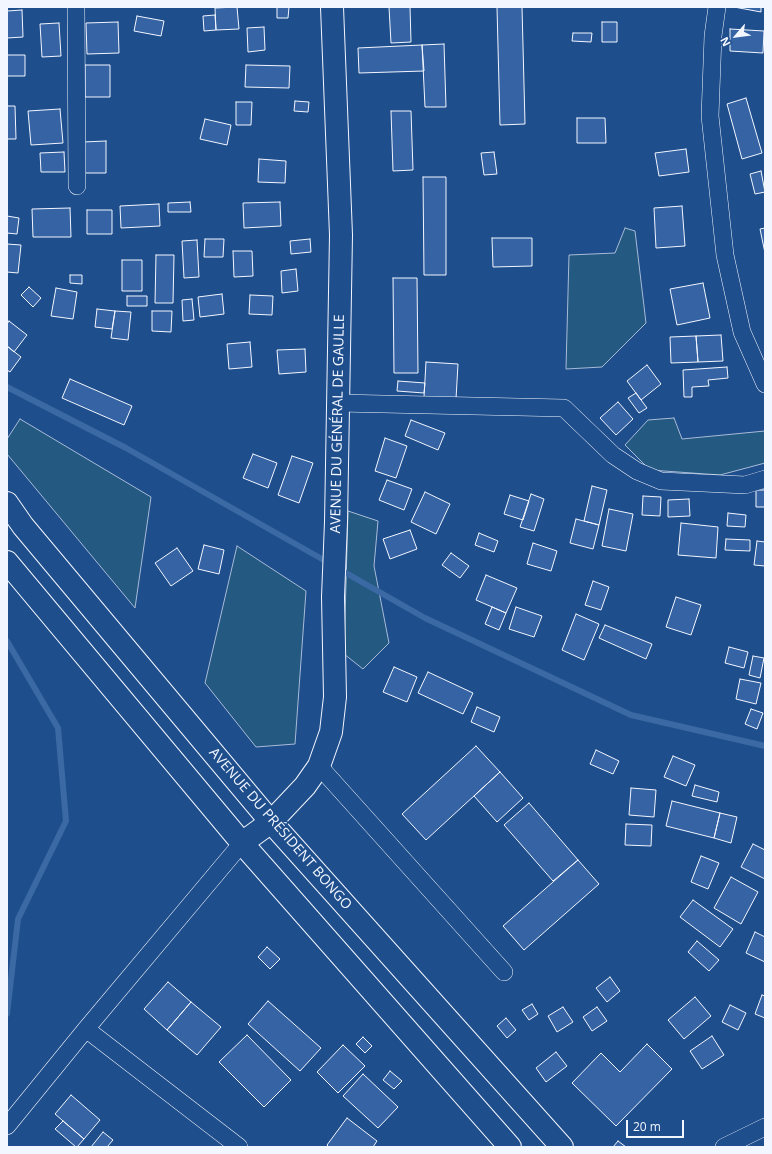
<!DOCTYPE html>
<html>
<head>
<meta charset="utf-8">
<style>
	body { margin:0 }
	#map { position:relative; width:772px; height:1154px; overflow:hidden; background:#1f4e8c; font-family:"Open Sans",sans-serif }
	canvas { display:block }
	.frame { position:absolute; inset:0; border:8px solid #f2f6ff; pointer-events:none }
	.north { position:absolute; left:716px; top:16px; width:40px; height:40px; -webkit-text-stroke:3px #1f4e8c; paint-order:stroke; rotate:242deg; font-size:11px; font-weight:700; line-height:16px; text-align:center; color:#f2f6ff }
	.north::after { content:''; display:block; margin:auto; width:14px; height:18px; background:#f2f6ff; clip-path:polygon(50% 0,100% 100%,50% 72%,0 100%) }
	.scale { position:absolute; left:626px; top:1120px; width:58px; height:18px; box-sizing:border-box; border:2px solid #f2f6ff; border-top:0; padding-left:5px; font-size:12px; line-height:14px; white-space:nowrap; color:#f2f6ff; -webkit-text-stroke:3px #1f4e8c; paint-order:stroke }
</style>
</head>
<body>
<div id="map">
<canvas width="772" height="1154"></canvas>
<div class="frame"></div>
<div class="north">N</div>
<div class="scale">20 m</div>
</div>
<script>
const g = document.querySelector('canvas').getContext('2d');
g.lineJoin = 'round';
function paint(path, color) {
  g.fillStyle = color;
  g.fill(path, 'evenodd');
}
function poly(rows) {
  const path = new Path2D();
  for (const r of rows) {
    path.moveTo(r[0], r[1]);
    for (let i = 2; i < r.length; i += 2) path.lineTo(r[i], r[i + 1]);
  }
  return path;
}
function trace(path, color, width, dash) {
  g.strokeStyle = color;
  g.lineWidth = width;
  g.lineCap = dash ? 'butt' : 'round';
  g.setLineDash(dash || []);
  g.stroke(path);
}
function write(font, color, halo, rows, align = 'center') {
  g.font = font + ' "Open Sans",sans-serif';
  g.lineWidth = 3;
  g.setLineDash([]);
  g.textBaseline = 'middle';
  g.strokeStyle = halo;
  g.fillStyle = color;
  for (const [text, x, y, turn = 0] of rows) {
    g.save();
    g.translate(x, y);
    g.rotate((+turn || 0) * Math.PI / 180);
    g.textAlign = isNaN(turn) ? turn : align;
    if (halo) g.strokeText(text, 0, 0);
    g.fillText(text, 0, 0);
    g.restore();
  }
}
const green = poly([
	[625,228,635,231,646,323,602,367,566,369,569,255,615,253,625,228],
	[674,418,682,439,765,431,765,463,720,475,650,470,625,445,648,420,674,418],
	[20,419,151,497,135,608,7,454,7,439,20,419],
	[348,511,378,521,374,566,389,643,363,669,344,654,348,511],
	[237,546,306,591,295,744,256,747,205,683,237,546]
]);
paint(green, '#245a82');
trace(green, '#a8bbd7', 1);
trace(poly([
	[7,387,126,448,329,563],
	[339,569,425,618,631,715,765,746],
	[7,641,58,728,66,821,18,919,7,1014]
]), '#3b69a3', 6);
const building = poly([
	[237,7,239,29,216,30,215,8,237,7],
	[277,7,289,7,288,18,277,18,277,7],
	[389,7,410,7,411,42,391,43,389,7],
	[497,7,522,7,525,124,500,125,497,7],
	[734,7,761,7,761,12,734,7],
	[22,10,23,37,7,38,7,11,22,10],
	[215,15,216,30,204,31,203,16,215,15],
	[137,16,164,21,161,36,134,31,137,16],
	[118,22,119,53,87,54,86,23,118,22],
	[602,22,617,22,617,42,602,42,602,22],
	[59,23,61,56,42,57,40,24,59,23],
	[264,27,265,50,248,52,247,28,264,27],
	[730,29,764,31,763,53,730,51,730,29],
	[573,33,592,33,591,42,572,41,573,33],
	[444,44,446,107,425,107,422,45,444,44],
	[422,45,424,71,359,73,358,48,422,45],
	[7,55,25,55,25,76,7,76,7,55],
	[85,65,110,65,110,97,85,97,85,65],
	[246,65,290,66,289,88,245,87,246,65],
	[746,98,762,153,742,159,727,104,746,98],
	[295,101,309,102,308,112,294,111,295,101],
	[236,102,252,102,251,125,236,125,236,102],
	[7,106,15,106,16,139,7,139,7,106],
	[60,109,63,143,31,145,28,111,60,109],
	[391,111,411,111,413,170,393,171,391,111],
	[577,118,605,118,606,143,577,143,577,118],
	[205,119,231,125,227,145,200,139,205,119],
	[106,141,106,173,83,173,83,142,106,141],
	[686,149,689,172,659,176,655,153,686,149],
	[64,152,65,172,41,172,40,153,64,152],
	[494,152,497,174,484,175,481,153,494,152],
	[259,159,286,161,285,183,258,182,259,159],
	[761,171,765,192,755,194,750,174,761,171],
	[423,177,446,177,446,275,424,275,423,177],
	[190,202,191,212,168,212,168,203,190,202],
	[280,202,281,226,244,228,243,203,280,202],
	[159,204,160,226,121,228,120,206,159,204],
	[682,206,685,246,656,248,654,208,682,206],
	[70,208,71,237,33,237,32,209,70,208],
	[87,210,112,210,112,234,87,234,87,210],
	[7,216,19,218,17,234,7,233,7,216],
	[765,228,765,253,760,229,765,228],
	[492,238,532,238,532,266,493,267,492,238],
	[205,239,224,239,223,257,204,257,205,239],
	[310,239,311,252,291,254,290,241,310,239],
	[197,240,199,277,184,278,182,241,197,240],
	[7,244,21,245,18,273,7,272,7,244],
	[233,251,252,251,253,276,234,277,233,251],
	[156,255,174,255,173,303,155,303,156,255],
	[122,260,142,260,142,291,122,291,122,260],
	[296,269,298,291,282,293,281,271,296,269],
	[70,275,82,275,82,284,70,283,70,275],
	[393,278,417,278,418,373,394,373,393,278],
	[703,283,710,318,677,325,670,289,703,283],
	[29,287,41,298,33,307,21,295,29,287],
	[56,288,77,292,73,319,51,316,56,288],
	[222,294,224,314,200,317,198,297,222,294],
	[250,295,273,296,272,315,249,314,250,295],
	[127,296,147,296,147,306,127,306,127,296],
	[192,299,194,320,183,321,182,300,192,299],
	[97,309,115,311,112,329,95,327,97,309],
	[115,311,131,312,128,340,111,338,115,311],
	[152,311,172,311,171,332,152,331,152,311],
	[9,321,27,335,14,352,7,346,7,324,9,321],
	[721,335,723,361,698,362,696,336,721,335],
	[696,336,698,362,671,363,670,337,696,336],
	[250,342,252,367,229,369,227,344,250,342],
	[7,346,21,357,10,372,7,370,7,346],
	[305,349,306,372,279,374,277,350,305,349],
	[426,362,458,364,456,399,424,397,426,362],
	[647,365,661,384,641,400,627,381,647,365],
	[727,367,728,378,708,380,709,386,692,387,692,397,684,397,683,370,727,367],
	[70,379,132,406,124,425,62,398,70,379],
	[398,381,425,383,424,393,397,391,398,381],
	[636,393,647,408,639,413,628,398,636,393],
	[618,402,633,419,616,435,600,418,618,402],
	[411,420,445,433,438,450,405,436,411,420],
	[385,438,407,446,396,478,375,471,385,438],
	[253,454,277,463,268,488,243,478,253,454],
	[292,456,313,463,299,503,278,495,292,456],
	[387,480,412,489,404,510,379,500,387,480],
	[592,486,607,490,599,525,584,521,592,486],
	[756,490,765,490,765,507,756,507,756,490],
	[425,492,450,504,436,534,411,522,425,492],
	[531,494,544,499,534,531,520,527,531,494],
	[510,495,529,501,523,520,504,514,510,495],
	[643,496,661,497,660,516,642,515,643,496],
	[689,499,690,516,668,517,668,500,689,499],
	[609,509,633,514,626,551,602,546,609,509],
	[728,513,746,515,745,527,727,526,728,513],
	[576,519,599,525,593,549,570,543,576,519],
	[681,523,718,527,716,558,678,555,681,523],
	[410,530,417,549,390,559,383,539,410,530],
	[479,533,498,541,494,552,475,545,479,533],
	[726,539,750,540,750,551,725,550,726,539],
	[757,541,765,542,765,566,754,565,757,541],
	[533,543,557,551,551,571,527,564,533,543],
	[204,545,224,550,219,574,198,569,204,545],
	[177,548,193,571,171,586,155,563,177,548],
	[451,553,469,566,460,578,442,565,451,553],
	[486,575,517,588,506,613,476,600,486,575],
	[593,581,609,587,601,610,585,605,593,581],
	[676,597,701,605,691,635,666,627,676,597],
	[492,607,506,613,499,630,485,624,492,607],
	[516,607,542,616,534,637,509,629,516,607],
	[576,614,599,624,584,660,562,650,576,614],
	[605,625,652,644,646,659,599,638,605,625],
	[729,647,748,652,744,668,725,663,729,647],
	[753,656,764,658,760,678,749,675,753,656],
	[394,667,417,677,407,702,383,692,394,667],
	[428,672,473,693,463,714,418,693,428,672],
	[740,679,761,683,756,704,736,699,740,679],
	[477,707,500,717,494,732,471,722,477,707],
	[751,709,763,713,757,729,745,724,751,709],
	[476,746,500,772,426,840,402,814,476,746],
	[596,750,619,761,613,774,590,764,596,750],
	[673,756,695,765,686,786,664,777,673,756],
	[500,772,523,798,497,822,474,796,500,772],
	[695,785,719,792,717,802,692,796,695,785],
	[631,788,656,790,654,817,629,815,631,788],
	[672,801,720,813,714,838,666,826,672,801],
	[529,803,578,860,553,881,504,825,529,803],
	[720,813,737,817,731,843,714,838,720,813],
	[626,824,652,825,651,846,625,845,626,824],
	[753,844,765,850,765,879,741,867,753,844],
	[701,856,719,863,708,889,691,882,701,856],
	[578,860,599,884,524,950,503,926,578,860],
	[731,877,758,892,741,924,714,908,731,877],
	[693,900,733,929,720,947,680,917,693,900],
	[755,932,765,937,765,962,746,953,755,932],
	[697,941,719,960,709,971,688,952,697,941],
	[267,947,280,959,270,969,258,957,267,947],
	[610,977,620,991,607,1002,596,988,610,977],
	[168,982,191,1002,167,1030,144,1009,168,982],
	[762,995,765,996,765,1018,755,1014,762,995],
	[695,997,711,1016,684,1039,668,1020,695,997],
	[268,1001,321,1048,300,1071,248,1024,268,1001],
	[191,1002,221,1027,197,1055,167,1030,191,1002],
	[532,1004,538,1014,529,1020,522,1010,532,1004],
	[730,1005,746,1013,738,1030,722,1022,730,1005],
	[563,1007,573,1022,557,1032,548,1016,563,1007],
	[597,1007,607,1021,592,1031,583,1017,597,1007],
	[506,1018,516,1030,507,1038,497,1026,506,1018],
	[247,1035,291,1080,264,1107,219,1062,247,1035],
	[712,1036,724,1055,702,1069,690,1051,712,1036],
	[363,1037,372,1046,365,1053,356,1044,363,1037],
	[647,1044,672,1069,616,1126,572,1083,601,1053,620,1072,647,1044],
	[343,1045,365,1066,338,1093,317,1072,343,1045],
	[556,1052,567,1066,546,1082,536,1068,556,1052],
	[390,1071,402,1081,394,1089,383,1080,390,1071],
	[363,1074,398,1107,378,1128,343,1096,363,1074],
	[71,1095,100,1120,84,1139,55,1114,71,1095],
	[347,1118,377,1141,373,1147,329,1147,327,1145,347,1118],
	[63,1121,84,1139,77,1147,76,1147,55,1129,63,1121],
	[103,1132,113,1140,107,1147,91,1147,103,1132],
	[618,1141,626,1147,613,1147,618,1141]
]);
paint(building, '#3563a3');
trace(building, '#f2f6ff', 1);
const minor = poly([
	[76,7,77,186],
	[717,7,713,36,710,116,725,255,742,332,765,384],
	[338,403,564,408,613,455,637,471,661,481,745,485,765,479],
	[319,766,504,972],
	[86,1029,239,1147],
	[7,1126,86,1029,242,843],
	[724,1147,765,1127]
]);
const tertiary = poly([
	[7,503,23,526,271,822,562,1147],
	[7,562,242,843,510,1147],
	[242,843,271,822,305,786,319,766,331,732,335,697,333,597,336,522,341,235,332,7]
]);
trace(minor, '#f2f6ff', 18);
trace(tertiary, '#f2f6ff', 24);
trace(minor, '#1f4e8c', 17);
trace(tertiary, '#1f4e8c', 22);
write('14px', '#f2f6ff', '#1f4e8c', [
	["AVENUE DU GÉNÉRAL DE GAULLE",338,424,-89],
	["AVENUE DU PRÉSIDENT BONGO",280,829,49]
]);
</script>
</body>
</html>
